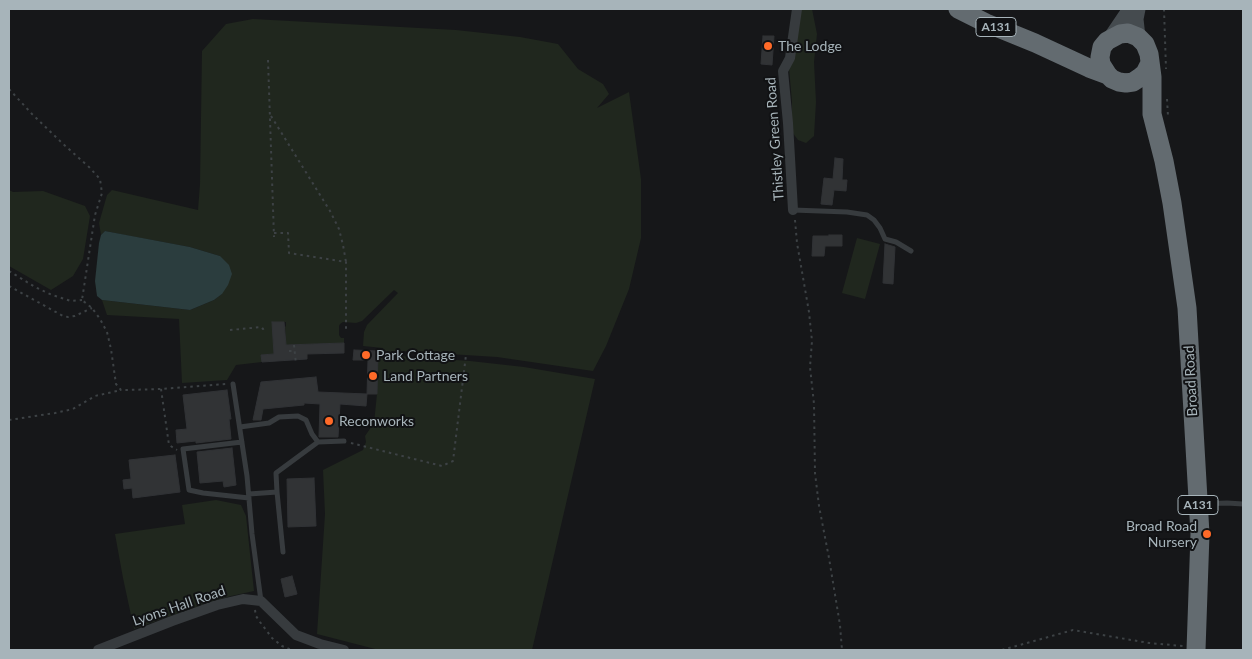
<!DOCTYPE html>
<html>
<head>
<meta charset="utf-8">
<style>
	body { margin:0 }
	#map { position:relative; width:1252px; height:659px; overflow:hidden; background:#161719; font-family:Lato,sans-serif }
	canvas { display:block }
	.frame { position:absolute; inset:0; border:10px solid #a7b4ba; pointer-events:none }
</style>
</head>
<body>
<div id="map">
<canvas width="1252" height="659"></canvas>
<div class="frame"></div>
</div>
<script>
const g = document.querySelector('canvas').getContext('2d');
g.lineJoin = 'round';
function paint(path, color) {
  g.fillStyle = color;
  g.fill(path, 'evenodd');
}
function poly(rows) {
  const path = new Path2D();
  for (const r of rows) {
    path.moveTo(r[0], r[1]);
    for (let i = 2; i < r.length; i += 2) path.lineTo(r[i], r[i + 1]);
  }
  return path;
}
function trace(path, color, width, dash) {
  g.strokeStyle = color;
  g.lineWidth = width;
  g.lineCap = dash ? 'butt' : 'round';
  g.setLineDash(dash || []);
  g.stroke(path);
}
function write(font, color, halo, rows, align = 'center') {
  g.font = font + ' Lato,sans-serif';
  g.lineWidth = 4;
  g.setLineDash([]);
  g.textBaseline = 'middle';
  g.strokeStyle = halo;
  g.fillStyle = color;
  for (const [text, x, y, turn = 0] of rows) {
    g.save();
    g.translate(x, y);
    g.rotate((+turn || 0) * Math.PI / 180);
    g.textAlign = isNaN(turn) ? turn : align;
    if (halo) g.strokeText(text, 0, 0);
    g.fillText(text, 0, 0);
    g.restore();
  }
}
paint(poly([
	[800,9,812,9,817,34,814,62,816,102,814,136,806,143,798,140,792,132,792,102,789,68],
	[253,19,456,30,520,37,558,44,578,69,603,84,609,94,597,108,629,92,641,179,641,238,629,289,606,346,593,371,497,357,401,351,399,356,470,361,524,367,595,379,532,650,379,650,317,634,325,514,323,470,363,450,366,442,365,436,374,423,377,394,378,351,383,351,383,348,363,346,364,332,367,325,398,293,394,290,362,321,356,323,343,322,340,324,339,326,339,335,341,338,344,338,344,343,286,345,285,327,286,326,286,322,273,322,274,354,262,355,262,362,236,365,227,380,182,383,179,319,107,315,102,300,190,310,214,300,222,294,220,256,190,247,125,235,105,231,101,235,99,223,107,195,112,190,198,210,200,184,202,51,226,24],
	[9,190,13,192,43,191,85,206,90,216,83,259,73,276,51,290,9,266],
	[857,238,880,244,865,299,842,293],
	[216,500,241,505,246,516,254,591,231,596,204,604,134,629,123,578,115,534,185,524,182,505]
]), '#20271e');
paint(poly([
	[105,231,190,247,220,256,229,265,232,274,228,285,222,294,214,300,190,310,102,300,97,296,95,281,99,243,101,235]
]), '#2b3d3e');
const building = poly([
	[763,36,774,36,772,65,761,64,763,36],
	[835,158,843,159,842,180,847,180,846,191,834,190,832,205,821,204,824,178,833,179,835,158],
	[829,235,842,235,842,246,825,246,824,256,812,256,813,236,829,236,829,235],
	[885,244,895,247,893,284,883,283,885,244],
	[272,322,284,322,286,345,344,343,344,353,307,354,307,359,262,362,261,355,274,354,272,322],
	[354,350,378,351,377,394,367,394,368,360,353,360,354,350],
	[316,377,318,392,367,394,366,406,340,404,338,437,319,437,319,436,320,404,304,403,304,405,263,409,261,420,253,420,261,382,316,377],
	[227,390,231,419,229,419,231,439,196,443,196,441,177,443,176,430,187,429,183,395,227,390],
	[232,448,236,485,224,487,223,481,200,483,197,452,232,448],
	[175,455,180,492,133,498,132,488,124,489,123,480,131,479,129,460,175,455],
	[314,478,316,526,288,527,287,479,314,478],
	[292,576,297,594,285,597,281,579,292,576]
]);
paint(building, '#313335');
trace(building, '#303235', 1);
trace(poly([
	[1164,9,1166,69],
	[268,60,274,237],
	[9,89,32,114,62,143,89,167,100,179,102,193,95,215,82,300,92,308,100,319,107,332,111,349,116,384,121,390,127,390,161,389,226,384],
	[1167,99,1168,116],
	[271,116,330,211,339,229,343,245,346,262],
	[795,220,797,243,809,312,812,341,810,367,814,404,815,473,819,506,829,558,840,625,842,650],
	[274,233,288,233,289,253,346,262,346,330],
	[9,271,35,287,52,295,71,301,82,300],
	[9,286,63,316,68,317,75,316,92,308],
	[230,330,261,327,263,329,266,327],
	[294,345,296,364],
	[289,351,295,351],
	[161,389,169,445,177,450],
	[9,420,55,413,73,409,95,396,121,390],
	[351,443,442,466,453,461,466,355],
	[255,610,256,616,260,622,272,638,282,646,292,650],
	[1002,650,1073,630,1149,643,1183,646]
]), '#3d4245', 2, [2.5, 4]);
trace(poly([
	[793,210,847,212,867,215,874,220,880,228,885,239,896,242,911,251],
	[233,384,247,476,252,534,261,601],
	[240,427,269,423,279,417,298,416,306,420,312,434,318,442,276,473,277,492],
	[242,442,183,449,189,490,203,493,249,498],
	[318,442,344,441],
	[249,494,277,492,283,552],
	[1201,504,1227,503,1243,504]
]), '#373b3e', 5);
trace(poly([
	[793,210,788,123,783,71,790,58,797,9],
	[98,650,172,621,217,605,243,599,261,601,296,635,320,644,344,650]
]), '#373b3e', 10);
trace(poly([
	[1138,9,1136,19,1138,37],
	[1111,37,1130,9]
]), '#454b4f', 15);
trace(poly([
	[958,9,986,23,1035,43,1089,68,1108,75],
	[1150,63,1145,73,1139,78,1133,82,1126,83,1119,82,1112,79,1108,75,1101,64,1100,57,1102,47,1107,41,1120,34,1128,33,1138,37,1145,44,1149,54,1152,77,1152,114,1164,161,1172,203,1187,308,1200,534,1196,650]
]), '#636b70', 19);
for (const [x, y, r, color] of [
	[768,46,5,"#ff6a28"],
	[366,355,5,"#ff6a28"],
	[373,376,5,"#ff6a28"],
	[329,421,5,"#ff6a28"],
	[1207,534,5,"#ff6a28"]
]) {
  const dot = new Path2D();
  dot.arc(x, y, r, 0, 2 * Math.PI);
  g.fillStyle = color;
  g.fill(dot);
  trace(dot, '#111214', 2);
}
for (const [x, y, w] of [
	[996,27,40],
	[1198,505,40]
]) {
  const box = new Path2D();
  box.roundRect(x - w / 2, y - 9.5, w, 19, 4);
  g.fillStyle = '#111214';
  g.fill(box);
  trace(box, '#a7b4ba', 1);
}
write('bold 12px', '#a7b4ba', null, [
	["A131",996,27],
	["A131",1198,505]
]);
write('14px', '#a7b4ba', '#111214', [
	["The Lodge",778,46],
	["Park Cottage",376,355],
	["Land Partners",383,376],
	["Reconworks",339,421],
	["Broad Road",1197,526,"right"],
	["Nursery",1197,542,"right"]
], 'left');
write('14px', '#a7b4ba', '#111214', [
	["Thistley Green Road",775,139,-94],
	["Broad Road",1191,381,-93],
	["Lyons Hall Road",179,606,-19]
]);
</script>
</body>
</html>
